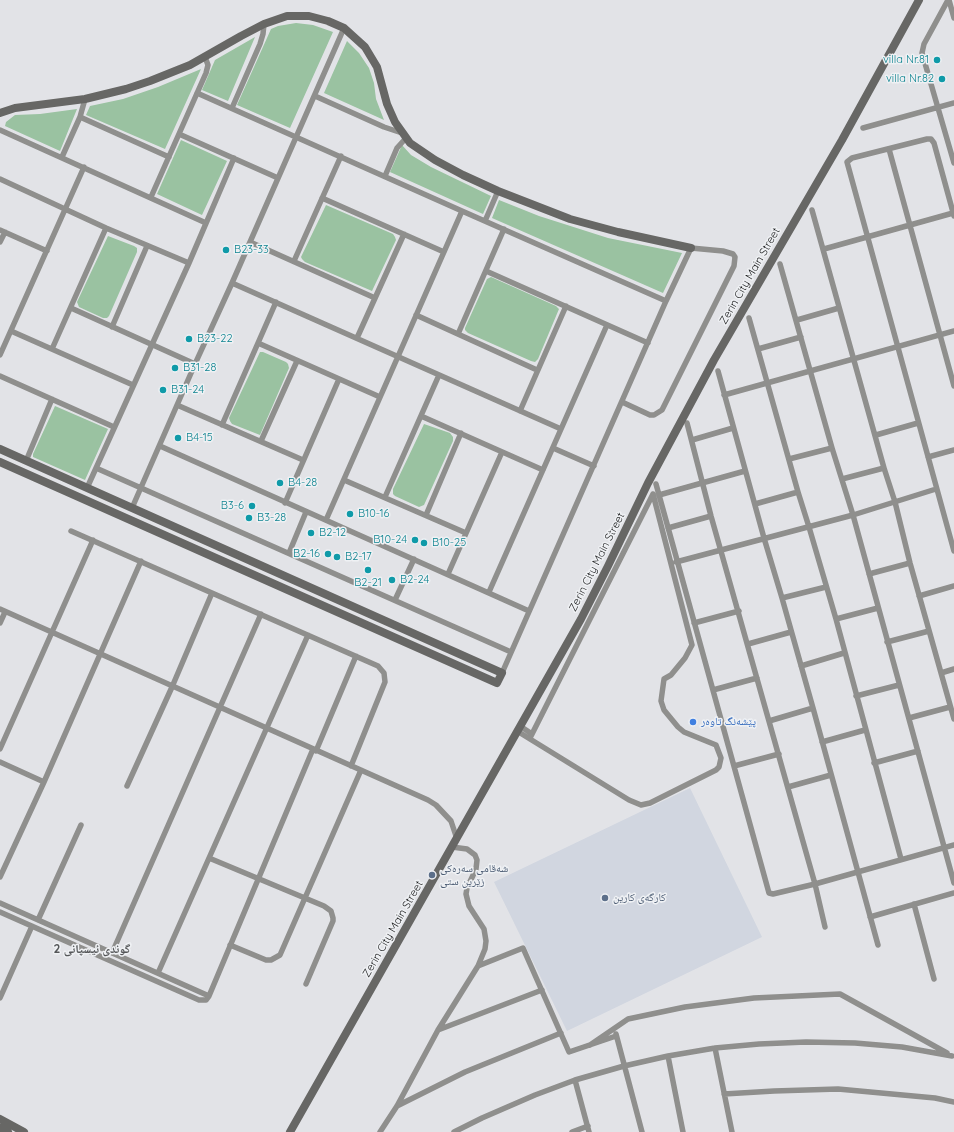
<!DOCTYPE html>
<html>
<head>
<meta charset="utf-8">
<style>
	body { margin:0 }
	canvas { display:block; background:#e2e3e7 }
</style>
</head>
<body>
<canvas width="954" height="1132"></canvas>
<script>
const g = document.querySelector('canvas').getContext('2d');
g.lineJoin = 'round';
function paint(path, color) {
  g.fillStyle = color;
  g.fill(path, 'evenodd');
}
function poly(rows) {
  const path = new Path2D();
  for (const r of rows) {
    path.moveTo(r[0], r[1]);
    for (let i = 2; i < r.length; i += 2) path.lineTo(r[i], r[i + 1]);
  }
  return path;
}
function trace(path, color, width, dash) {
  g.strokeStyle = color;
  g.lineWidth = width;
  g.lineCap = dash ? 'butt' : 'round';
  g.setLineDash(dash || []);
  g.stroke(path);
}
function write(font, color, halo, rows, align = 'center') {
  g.font = font + ' Quicksand,"Noto Naskh Arabic",sans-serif';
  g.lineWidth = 3;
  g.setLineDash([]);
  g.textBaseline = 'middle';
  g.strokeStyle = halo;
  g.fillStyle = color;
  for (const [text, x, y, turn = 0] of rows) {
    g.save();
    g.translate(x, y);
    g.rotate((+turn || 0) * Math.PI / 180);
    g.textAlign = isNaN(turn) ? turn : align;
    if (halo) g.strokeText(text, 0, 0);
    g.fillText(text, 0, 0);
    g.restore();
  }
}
paint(poly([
	[690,788,762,937,567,1031,494,882]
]), '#d1d6e0');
paint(poly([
	[296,23,313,25,333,32,290,128,237,105,271,29,278,26],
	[255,37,228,101,202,90,215,60],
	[347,41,359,53,369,68,374,83,376,99,384,120,324,93],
	[201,69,165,149,86,115,90,106,123,99,158,87],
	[77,109,60,151,5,126,6,122,15,115,40,114],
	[181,140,227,161,202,215,157,194],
	[402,145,411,155,431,167,491,196,483,214,390,172],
	[499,200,539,216,608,238,682,253,663,293,492,218],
	[326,205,393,234,395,237,396,240,372,291,305,262,302,259,301,257],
	[108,236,134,246,137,248,137,252,109,316,107,318,103,318,79,307,77,302],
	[491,277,556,306,559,309,538,359,535,362,531,361,468,333,465,330,465,328,487,279],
	[260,352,263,352,286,362,288,364,289,368,260,435,232,424,230,421,229,418],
	[55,406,108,429,85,480,33,457,33,454],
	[424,424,450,433,453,437,453,441,424,505,419,507,395,496,393,494,393,489]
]), '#9ac2a1');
trace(poly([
	[948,0,924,44,922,53,954,163],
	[949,0,954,18],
	[197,93,462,211,666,301],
	[315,96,384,127,402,133],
	[232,108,260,44,263,34,264,24],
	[80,117,169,157],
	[863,128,954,103],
	[0,130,206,223],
	[179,134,278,178],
	[889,149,954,386],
	[62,157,80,117,85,99],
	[385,176,397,148,406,138],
	[0,179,106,228,189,263],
	[151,197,206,73,208,65,205,57],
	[322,198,444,252],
	[812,210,884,468,895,502,910,563,954,719],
	[954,216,934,143,931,139,927,139,852,158,847,162,954,551],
	[485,221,498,191],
	[0,230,47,251],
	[0,242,5,232],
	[250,242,375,298],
	[824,249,953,213],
	[294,261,341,156],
	[780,264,832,448,853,515,954,883],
	[486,271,648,343],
	[232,283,561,429],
	[71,308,195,364],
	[416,315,537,370],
	[749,318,798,492,809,527,836,619,901,859],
	[797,320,839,308],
	[112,327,147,246],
	[11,331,133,385],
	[458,334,504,229],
	[357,338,404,234],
	[258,343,380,397],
	[52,349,106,228],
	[758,349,801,337],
	[0,355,84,167],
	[718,371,764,538,782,598,813,708,878,945],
	[0,376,114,427],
	[724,395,954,331],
	[177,405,303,460],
	[520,411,566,306],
	[421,416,543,470],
	[687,423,711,516,815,884,825,927],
	[222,425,276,302],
	[876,435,918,423],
	[692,440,733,428],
	[261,441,297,361],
	[160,446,529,611],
	[553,448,594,466],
	[928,457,954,450],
	[789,459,832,448],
	[26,461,52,399],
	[96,468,511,652],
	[842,479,884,468],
	[344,480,466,533],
	[656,484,769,893,773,894,815,884,954,845],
	[87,488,189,263,234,158],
	[659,495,745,471],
	[385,497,439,375],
	[285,503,339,379],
	[755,504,798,492],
	[132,508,195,364,232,283,344,28],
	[426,515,461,433],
	[326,520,462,211],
	[668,528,711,516],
	[71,531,378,666,384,673,385,682,351,766],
	[289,553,306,512],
	[676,562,853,515,936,489],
	[448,574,502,452],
	[869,574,910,563],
	[489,592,607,325],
	[919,596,954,586],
	[782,598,826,587],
	[395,600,414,559],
	[0,609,428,800,436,805,451,821,457,839],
	[836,619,878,608],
	[0,623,5,612],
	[694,623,739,611],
	[887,642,929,631],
	[748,644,791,632],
	[801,666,844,653],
	[502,673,666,301,691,248,723,251,733,254,735,257,734,266,662,410,654,415,650,415,622,402],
	[941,673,954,669],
	[713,690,757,678],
	[856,696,899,685],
	[909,718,950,707],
	[769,721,813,708],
	[520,726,532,734],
	[517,731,629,800,641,805,650,803,716,770,719,767,721,758,716,745,684,732,678,727,664,710,661,701,664,679,671,675,685,658,692,645,653,494,530,738],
	[822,742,865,730],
	[0,749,93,540],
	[316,751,356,656],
	[0,762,44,782],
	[874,763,918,751],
	[734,766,779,754],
	[127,786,172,687,212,593],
	[788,787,831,775],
	[209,858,324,906,331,911,333,918,333,921,306,984],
	[0,877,44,782,141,561],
	[0,903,209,996],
	[914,904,934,979],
	[0,912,199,1000,206,1000,209,996,313,749],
	[870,917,954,893],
	[38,920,81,825],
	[230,945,266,960,271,960,280,955,361,770],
	[112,953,261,614],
	[478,966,523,948,569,1052,616,1036],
	[158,973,308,635],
	[0,998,32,926],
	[438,1030,542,990],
	[616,1034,642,1132],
	[590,1045,628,1019,685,1007,754,998,840,994,947,1053],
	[715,1048,732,1132],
	[668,1056,683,1132],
	[575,1080,589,1132],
	[724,1094,774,1091,838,1089,935,1098,954,1102],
	[397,1106,465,1072,561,1033],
	[380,1132,397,1106,438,1030,478,966,485,949,486,941,484,929,469,906,466,894,467,888,476,869,477,860,475,855,467,849,452,847],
	[454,1132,482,1118,535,1095,575,1080,624,1066,668,1056,715,1048,759,1044,806,1042,855,1043,902,1047,952,1056],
	[572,1132,588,1126]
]), '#8f8f8d', 5.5);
trace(poly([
	[0,113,15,108,85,99,126,89,150,81,190,65,241,36,264,24,287,16,309,16,328,21,344,28,365,47,377,67,387,104,395,122,410,143,435,160,463,175,498,191,570,219,618,232,691,248],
	[0,449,502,673,497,683,0,462],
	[0,1119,24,1132],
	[0,1128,8,1132],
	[290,1132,581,619,608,566,648,483,714,360,842,140,919,0]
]), '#676765', 8);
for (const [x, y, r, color] of [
	[937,60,4,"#0f9aa8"],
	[942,79,4,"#0f9aa8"],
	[226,250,4,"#0f9aa8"],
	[189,339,4,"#0f9aa8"],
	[175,368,4,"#0f9aa8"],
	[163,390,4,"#0f9aa8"],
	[178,438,4,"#0f9aa8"],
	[280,483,4,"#0f9aa8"],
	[252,506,4,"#0f9aa8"],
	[350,514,4,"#0f9aa8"],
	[249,518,4,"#0f9aa8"],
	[311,533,4,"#0f9aa8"],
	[415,540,4,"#0f9aa8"],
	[424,543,4,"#0f9aa8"],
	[328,554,4,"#0f9aa8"],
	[337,557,4,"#0f9aa8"],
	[368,570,4,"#0f9aa8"],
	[392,580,4,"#0f9aa8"],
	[693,722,4,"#3f7fe0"],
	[432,875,4,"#5c6f8a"],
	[605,898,4,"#5c6f8a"]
]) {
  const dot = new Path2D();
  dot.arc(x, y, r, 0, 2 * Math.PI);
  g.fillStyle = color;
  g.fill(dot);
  trace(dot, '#eff1f4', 1.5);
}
write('11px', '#0d838f', '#eff1f4', [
	["villa Nr.81",929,60,"right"],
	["villa Nr.82",934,79,"right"],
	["B23-33",234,250],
	["B23-22",197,339],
	["B31-28",183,368],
	["B31-24",171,390],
	["B4-15",186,438],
	["B4-28",288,483],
	["B3-6",244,506,"right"],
	["B10-16",358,514],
	["B3-28",257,518],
	["B2-12",319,533],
	["B10-24",407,540,"right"],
	["B10-25",432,543],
	["B2-16",320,554,"right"],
	["B2-17",345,557],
	["B2-24",400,580],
	["B2-21",368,583,"center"]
], 'left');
write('11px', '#1d1e1f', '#eff1f4', [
	["Zerin City Main Street",750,276,-60],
	["Zerin City Main Street",597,562,-63],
	["Zerin City Main Street",393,929,-60]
]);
write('11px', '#366cbe', '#eff1f4', [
	["پێشەنگ تاوەر",701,722]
], 'left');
write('11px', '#4e5e75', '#eff1f4', [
	["شەقامی سەرەکی",440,869],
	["زێرین ستی",440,882],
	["کارگەی کارین",613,898]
], 'left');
write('bold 12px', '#555759', '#eff1f4', [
	["گوندی ئیسپانی 2",92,949]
]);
</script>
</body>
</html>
